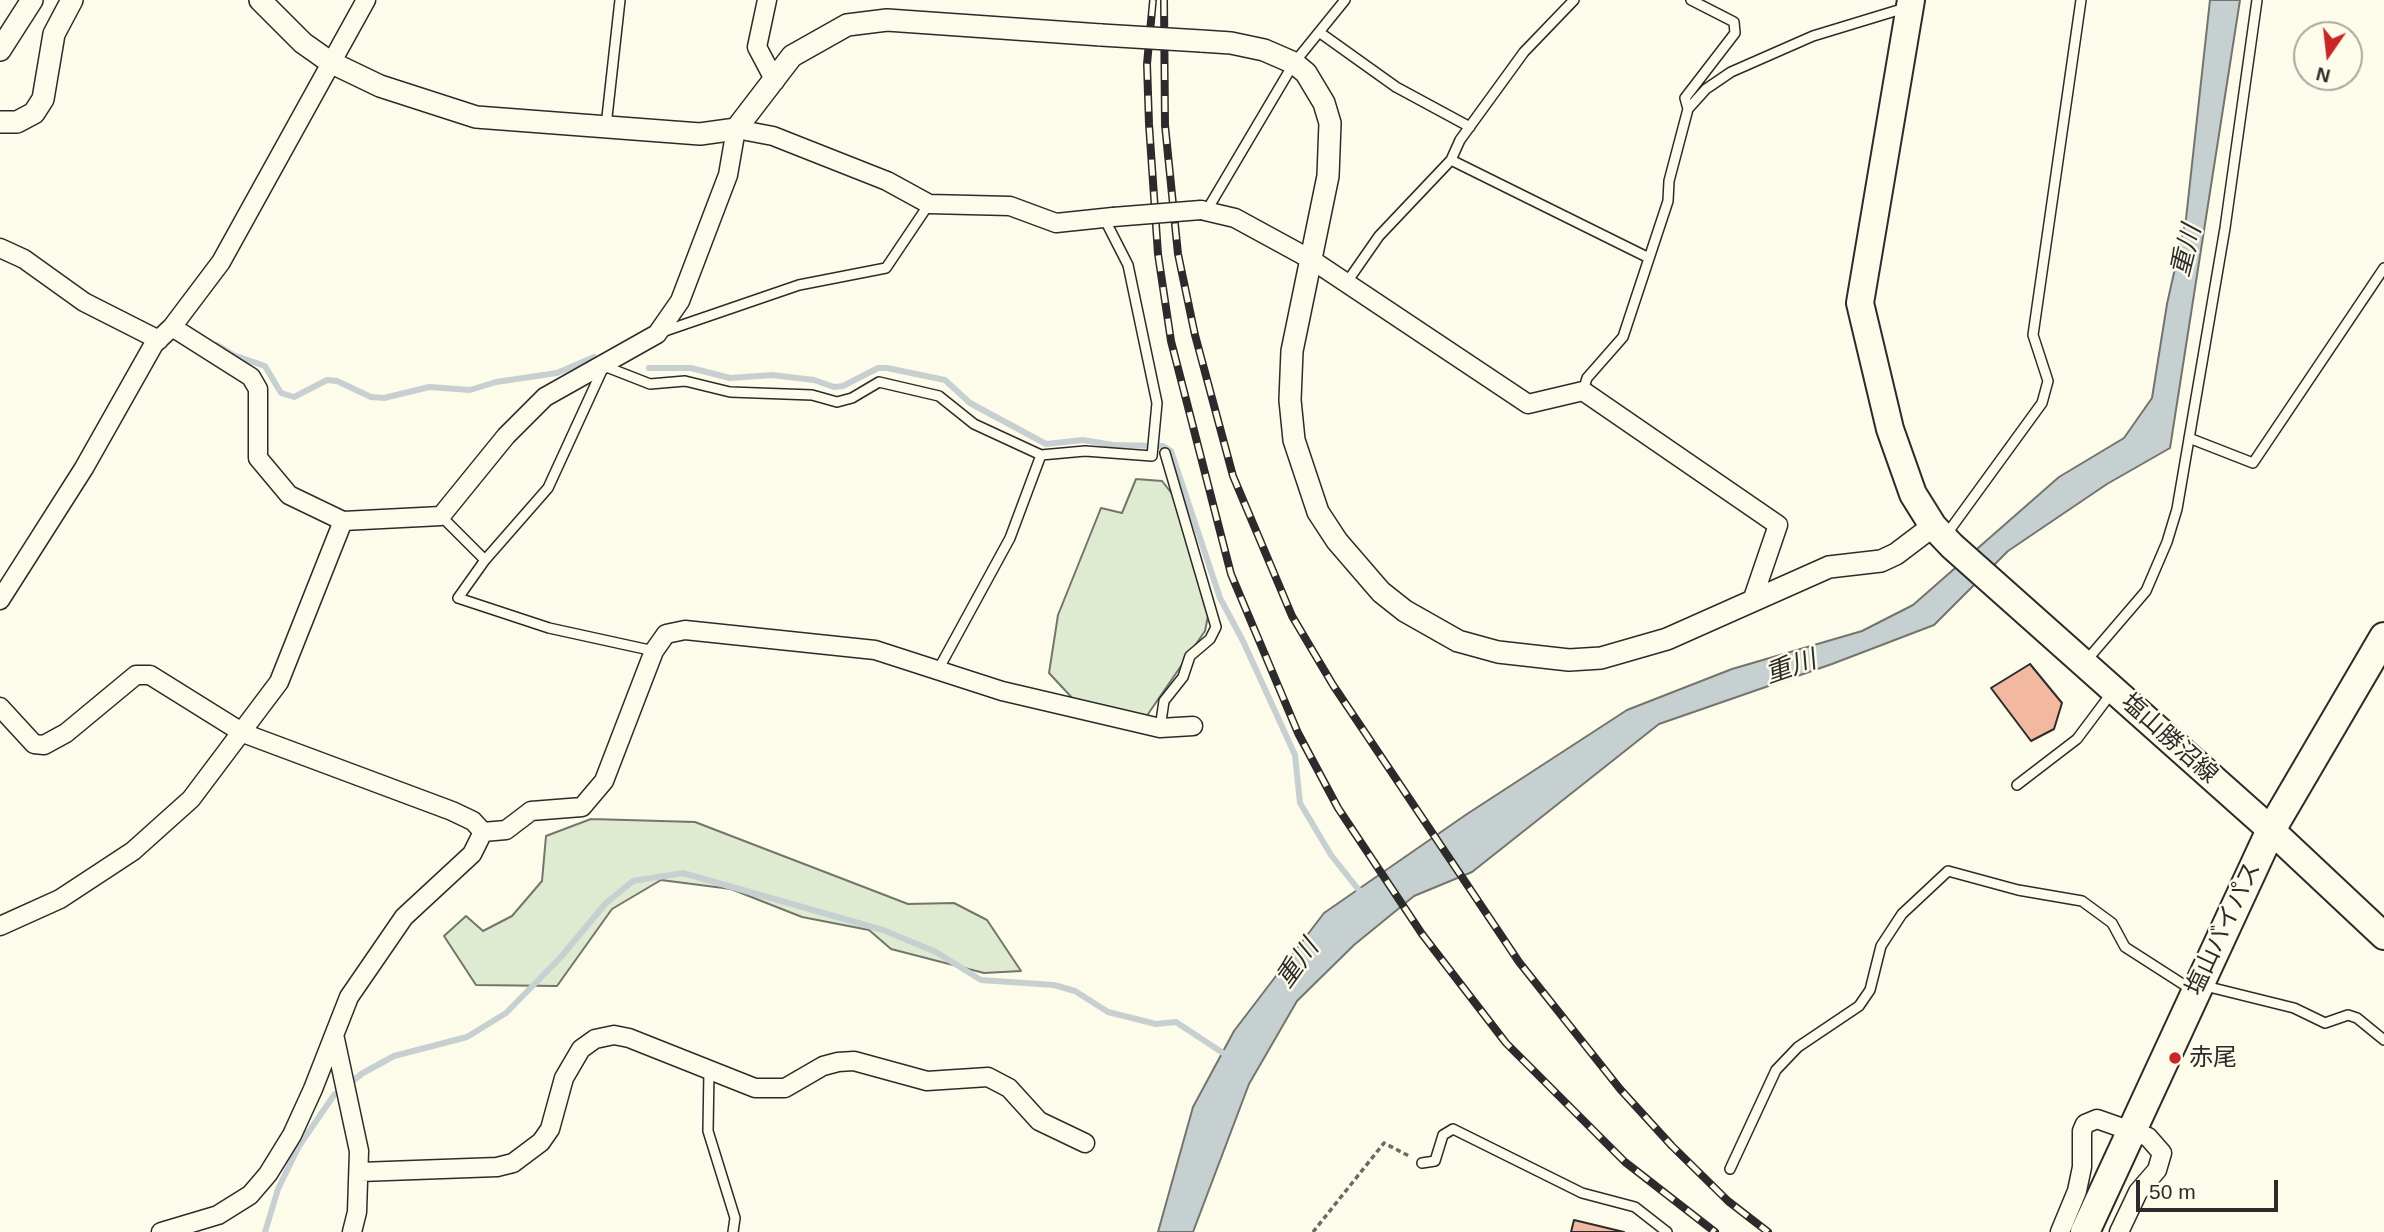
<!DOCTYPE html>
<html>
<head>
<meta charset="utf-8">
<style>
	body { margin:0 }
	#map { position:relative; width:2384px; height:1232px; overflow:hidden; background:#fdfbea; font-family:Helvetica,sans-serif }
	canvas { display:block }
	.north { position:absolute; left:2293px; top:21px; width:70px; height:70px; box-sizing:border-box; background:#fdfbea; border:2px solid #a9a89e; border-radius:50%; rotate:194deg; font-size:19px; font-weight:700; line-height:28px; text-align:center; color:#2b2b2b }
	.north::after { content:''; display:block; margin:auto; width:24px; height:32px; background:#c62828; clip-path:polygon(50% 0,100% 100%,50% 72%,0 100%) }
	.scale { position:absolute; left:2136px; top:1180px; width:142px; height:32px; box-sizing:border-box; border:4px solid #2b2b2b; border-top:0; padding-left:9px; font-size:21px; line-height:24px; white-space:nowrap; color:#2b2b2b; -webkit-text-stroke:5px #fdfbea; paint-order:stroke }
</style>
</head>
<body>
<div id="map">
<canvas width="2384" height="1232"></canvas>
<div class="north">N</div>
<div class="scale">50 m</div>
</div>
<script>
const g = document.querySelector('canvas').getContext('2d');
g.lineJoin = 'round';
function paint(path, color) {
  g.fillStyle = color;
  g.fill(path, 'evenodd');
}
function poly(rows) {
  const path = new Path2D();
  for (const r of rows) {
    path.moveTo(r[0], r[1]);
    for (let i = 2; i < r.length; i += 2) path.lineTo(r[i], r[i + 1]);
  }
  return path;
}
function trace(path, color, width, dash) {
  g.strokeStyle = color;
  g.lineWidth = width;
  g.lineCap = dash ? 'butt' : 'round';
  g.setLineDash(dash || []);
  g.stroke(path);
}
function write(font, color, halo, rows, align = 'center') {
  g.font = font + ' Helvetica,"Noto Sans JP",sans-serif';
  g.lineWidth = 5;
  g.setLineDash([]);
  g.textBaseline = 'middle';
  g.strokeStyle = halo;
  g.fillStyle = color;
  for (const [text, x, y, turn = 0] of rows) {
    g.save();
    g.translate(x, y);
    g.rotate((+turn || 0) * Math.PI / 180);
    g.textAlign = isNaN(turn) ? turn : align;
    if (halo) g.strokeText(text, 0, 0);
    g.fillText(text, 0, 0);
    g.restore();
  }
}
const green = poly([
	[1136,479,1162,481,1173,495,1208,616,1205,631,1146,717,1075,701,1049,673,1058,615,1101,508,1122,513,1136,479],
	[591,819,695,822,908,904,954,903,987,920,1021,971,984,973,891,949,869,930,802,917,731,889,661,880,612,909,557,986,476,985,444,936,466,916,483,931,512,916,542,881,546,836,591,819]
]);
paint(green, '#deebd1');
trace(green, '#74746e', 2);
const water = poly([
	[2210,0,2240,0,2170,448,2107,484,2008,551,1934,625,1832,664,1659,724,1472,872,1414,896,1354,945,1297,1001,1249,1084,1193,1232,1158,1232,1193,1107,1234,1031,1324,913,1467,814,1627,710,1732,669,1862,631,1913,605,2059,477,2124,438,2152,398,2167,304,2186,219,2210,0]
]);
paint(water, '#c7d0d0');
trace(water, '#74746e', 2);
trace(poly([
	[217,345,233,355,265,366,281,393,294,397,327,380,337,381,371,397,384,398,429,387,470,390,496,382,557,373,594,357],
	[649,368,691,368,730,378,772,375,814,380,834,387,843,386,878,368,887,368,945,380,970,403,1046,444,1083,440,1113,445,1163,446,1171,451,1220,598,1243,641,1295,755,1300,803,1331,855,1362,894],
	[265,1232,278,1189,299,1146,334,1095,363,1073,394,1056,467,1037,506,1013,561,957,606,903,633,881,683,873,883,930,936,952,981,980,1054,985,1075,991,1108,1012,1156,1024,1176,1022,1229,1057]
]), '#c7d0d0', 6);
const building = poly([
	[2030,664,2062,703,2054,729,2031,741,1991,688,2030,664],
	[1574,1220,1624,1232,1571,1232,1574,1220]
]);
paint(building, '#f2b8a0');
trace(building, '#2b2b2b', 2);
const service = poly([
	[1319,32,1396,87,1470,127],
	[1688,109,1706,89,1731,72,1813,36,1905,8],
	[606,126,620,0],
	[1451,160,1649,258],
	[1207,210,1294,63,1345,0],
	[1347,282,1379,236,1451,160,1460,140,1524,52,1574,0],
	[662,332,799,285,886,268,929,204],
	[1583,391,1587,378,1623,337,1668,201,1669,181,1688,109,1685,98,1735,33,1734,22,1691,0],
	[2189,438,2253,463,2384,268],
	[441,516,485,560,458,598,549,628,654,651],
	[1946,535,2042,403,2048,381,2033,335,2081,0],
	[485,560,548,488,604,366,650,384,685,381,730,392,812,395,837,402,852,398,879,382,939,396,974,424,1041,455,1085,451,1152,456,1157,403,1128,265,1104,218],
	[2086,661,2146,591,2167,542,2177,509,2225,228,2257,0],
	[938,670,1010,538,1041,455],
	[1160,728,1164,701,1183,677,1190,656,1210,639,1216,627,1165,453],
	[2017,785,2077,739,2113,691],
	[2201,985,2294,1008,2325,1023,2348,1015,2357,1018,2384,1040],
	[709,1070,708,1131,735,1218,733,1232],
	[1422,1163,1435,1161,1443,1135,1453,1129,1582,1193,1635,1207,1667,1232],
	[1730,1169,1776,1070,1798,1047,1859,1006,1870,990,1881,946,1902,914,1948,871,2018,890,2082,901,2112,923,2125,947,2192,990]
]);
const minor = poly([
	[767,0,757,47,775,81],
	[1201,210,1235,218,1312,260,1528,404,1583,391,1778,525,1752,601],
	[0,248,24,259,84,302,159,340],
	[172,327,251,377,258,389,258,458,289,495,343,521],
	[0,600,84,468,154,344,172,327,221,262,366,0],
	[0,707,34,744,44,745,66,733,136,675,150,675,243,733,452,811,473,821,483,832,472,854,404,917,349,997,313,1089,292,1135,268,1174,250,1195,218,1215,161,1232],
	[483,832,506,830,531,811,582,807,604,781,654,651,666,634,685,630,875,650,1002,691,1160,728,1193,726],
	[0,926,60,899,133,851,191,799,279,682,343,521,441,516,506,436,545,397,657,334,680,301,728,175,736,129,773,136,887,181,929,204,1010,206,1056,223,1113,217],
	[335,1039,359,1151,357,1212,352,1232],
	[360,1172,497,1167,513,1163,541,1142,550,1129,564,1078,581,1049,595,1039,614,1035,629,1038,755,1088,785,1088,823,1066,838,1062,854,1061,927,1081,988,1077,1009,1088,1039,1121,1085,1143],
	[2060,1232,2077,1191,2082,1167,2082,1131,2085,1124,2097,1119,2148,1137,2162,1153,2157,1170,2138,1192,2119,1232]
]);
const tertiary = poly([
	[260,0,303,43,330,62,380,86,476,117,700,134,736,129,792,56,847,25,887,20,1101,35],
	[1201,41,1231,43,1264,50,1294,63,1306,73,1324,103,1330,123,1328,176,1292,351,1290,400,1294,440,1318,512,1337,541,1381,592,1405,611,1458,641,1498,652,1569,660,1601,658,1667,639,1829,567,1881,561,1896,554,1933,526],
	[0,50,32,0],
	[0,122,17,122,34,113,43,99,54,34,72,0]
]);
const primary = poly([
	[1911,0,1860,303,1890,429,1913,494,1933,526,1952,546,2271,830,2384,936]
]);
const trunk = poly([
	[2085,1232,2271,830,2384,637]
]);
trace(service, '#2b2b2b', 12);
trace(minor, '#2b2b2b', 21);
trace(tertiary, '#2b2b2b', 24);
trace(primary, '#2b2b2b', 30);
trace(trunk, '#2b2b2b', 32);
trace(poly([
	[1313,1232,1384,1143,1411,1157]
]), '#6a6964', 3.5, [5, 3.5]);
trace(service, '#fdfbea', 9);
trace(minor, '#fdfbea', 18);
trace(tertiary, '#fdfbea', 21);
trace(primary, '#fdfbea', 26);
trace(trunk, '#fdfbea', 28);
const rail = poly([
	[1153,0,1147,64,1149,124,1158,254,1171,341,1231,574,1298,733,1338,808,1422,934,1506,1043,1625,1162,1715,1232],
	[1164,0,1165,125,1178,254,1195,335,1233,476,1292,616,1333,685,1519,962,1620,1089,1672,1146,1728,1201,1768,1232]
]);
trace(rail, '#2b2b2b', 8);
trace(rail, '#fdfbea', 5, [16]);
const minorBridge = poly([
	[1113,217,1201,210]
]);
const tertiaryBridge = poly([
	[1101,35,1201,41]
]);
trace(minorBridge, '#2b2b2b', 21, []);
trace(tertiaryBridge, '#2b2b2b', 24, []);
trace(minorBridge, '#fdfbea', 18);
trace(tertiaryBridge, '#fdfbea', 21);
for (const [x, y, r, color] of [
	[2175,1058,7,"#c62828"]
]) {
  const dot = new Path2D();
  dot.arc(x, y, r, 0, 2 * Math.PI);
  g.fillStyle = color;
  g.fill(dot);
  trace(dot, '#fdfbea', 2.5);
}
write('24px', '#2b2b2b', '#fdfbea', [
	["塩山勝沼線",2169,739,42],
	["塩山バイパス",2224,929,-65]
]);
write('24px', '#2b2b2b', '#fdfbea', [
	["赤尾",2189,1058]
], 'left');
write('italic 26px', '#2b2b2b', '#fdfbea', [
	["重川",2187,251,-76],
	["重川",1791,668,-19],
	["重川",1298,964,-54]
]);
</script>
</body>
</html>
